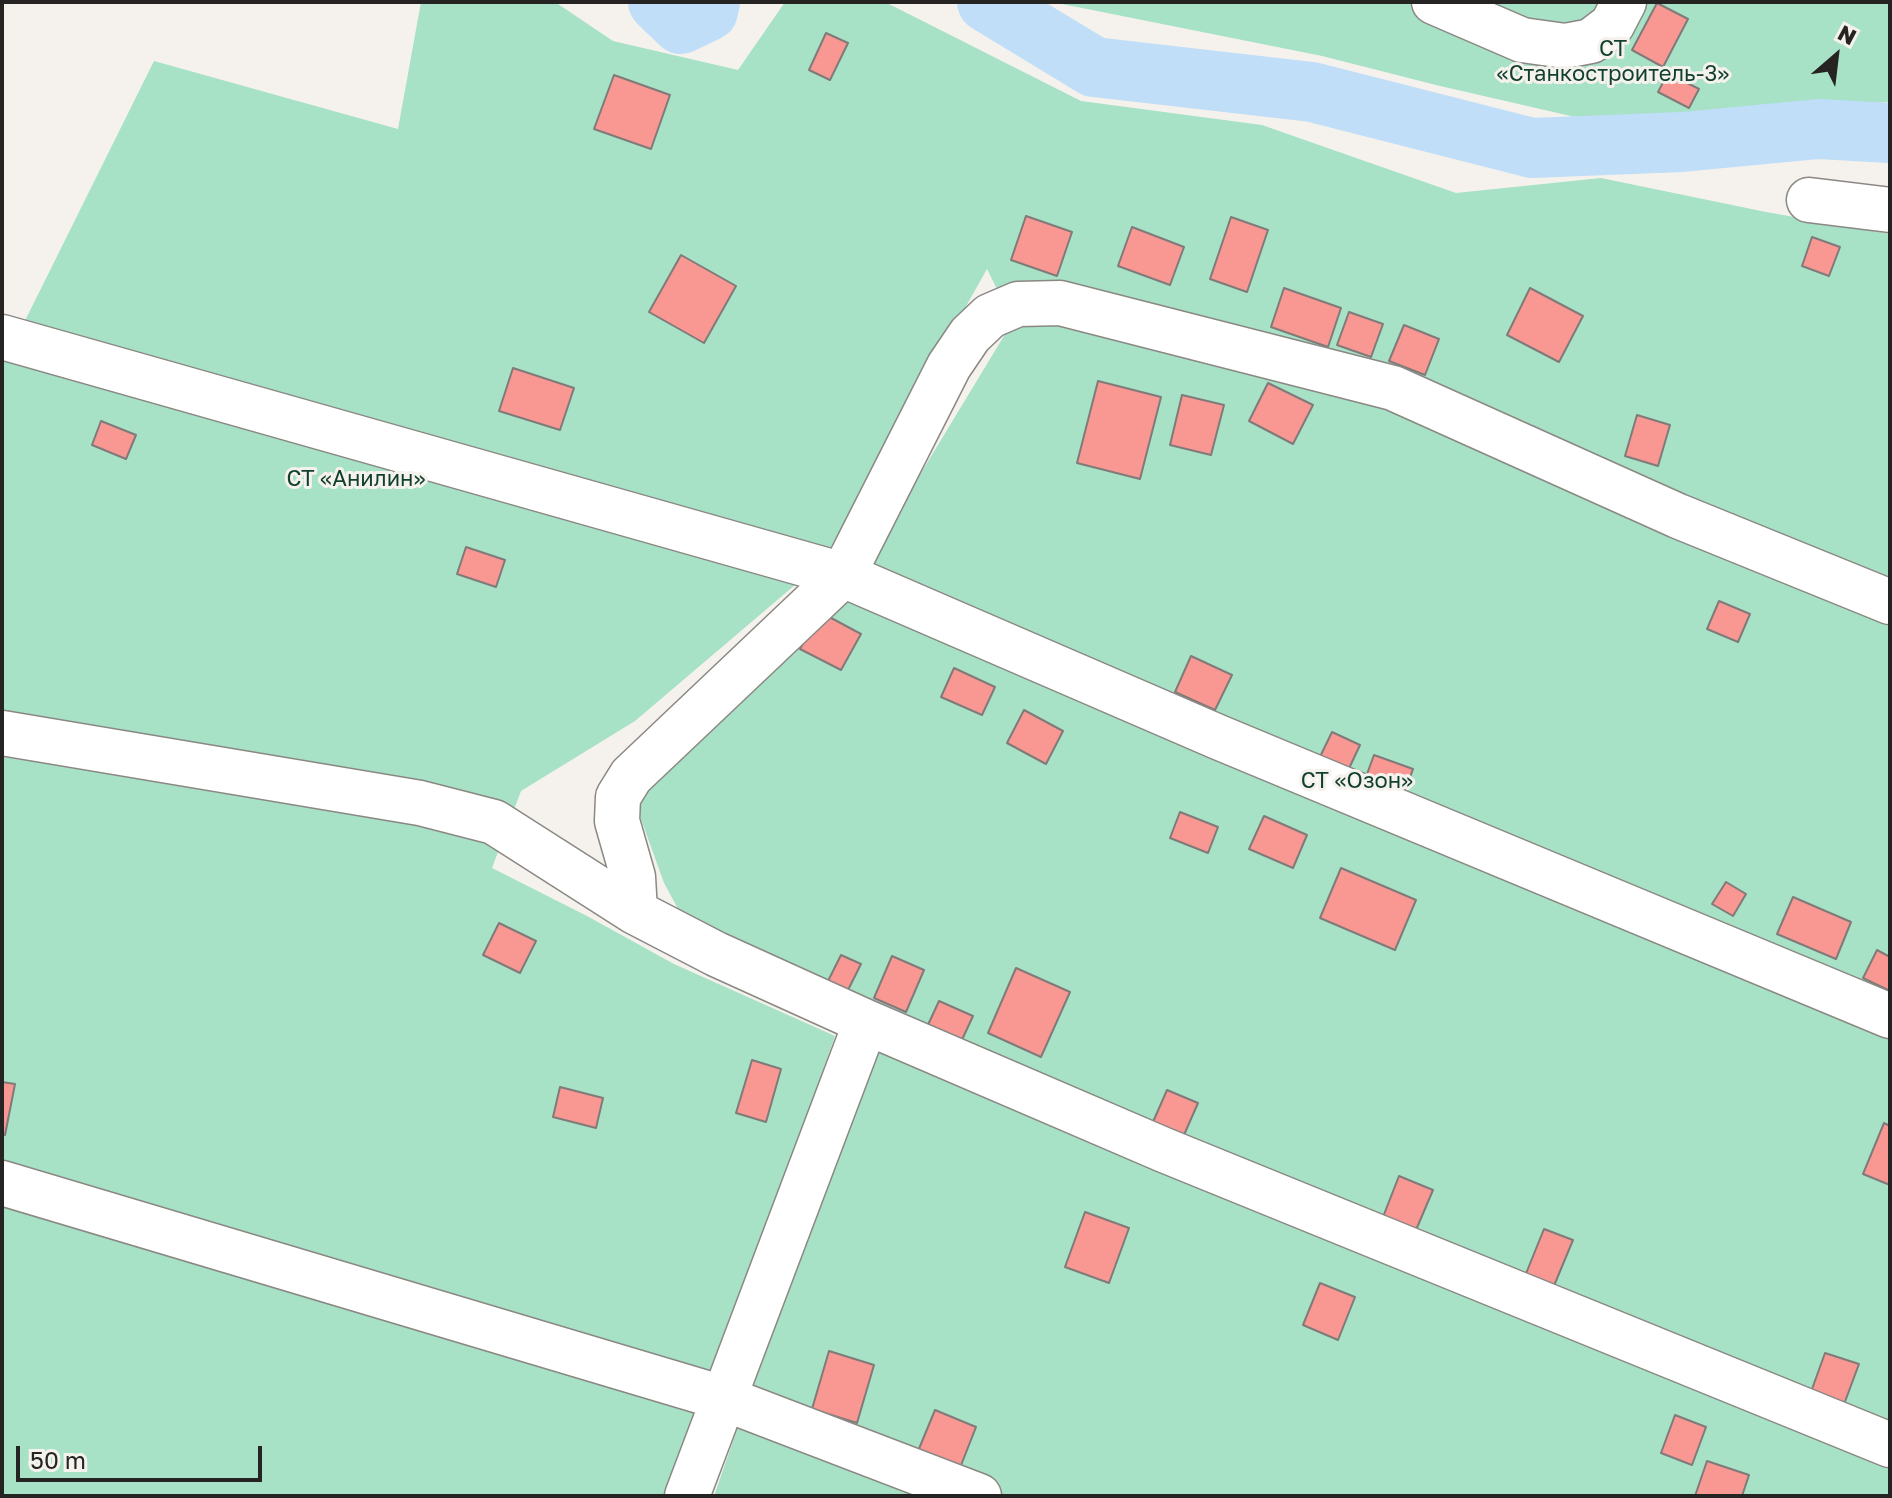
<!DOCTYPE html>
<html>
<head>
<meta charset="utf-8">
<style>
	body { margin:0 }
	#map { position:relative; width:1892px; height:1498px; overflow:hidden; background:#f5f2ed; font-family:"Golos Text",sans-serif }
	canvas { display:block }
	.frame { position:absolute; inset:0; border:4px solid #252422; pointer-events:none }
	.north { position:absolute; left:1796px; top:16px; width:80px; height:80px; -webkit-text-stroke:6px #f5f2ed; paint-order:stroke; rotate:28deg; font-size:22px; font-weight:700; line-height:32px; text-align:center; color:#252422 }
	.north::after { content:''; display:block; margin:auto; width:28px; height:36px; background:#252422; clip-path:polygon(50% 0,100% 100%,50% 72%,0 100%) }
	.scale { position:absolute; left:16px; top:1446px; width:246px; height:36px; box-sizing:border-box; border:4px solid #252422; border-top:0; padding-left:10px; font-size:24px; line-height:28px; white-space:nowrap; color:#252422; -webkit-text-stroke:6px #f5f2ed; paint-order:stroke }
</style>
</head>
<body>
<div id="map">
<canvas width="1892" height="1498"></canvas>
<div class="frame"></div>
<div class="north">N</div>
<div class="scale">50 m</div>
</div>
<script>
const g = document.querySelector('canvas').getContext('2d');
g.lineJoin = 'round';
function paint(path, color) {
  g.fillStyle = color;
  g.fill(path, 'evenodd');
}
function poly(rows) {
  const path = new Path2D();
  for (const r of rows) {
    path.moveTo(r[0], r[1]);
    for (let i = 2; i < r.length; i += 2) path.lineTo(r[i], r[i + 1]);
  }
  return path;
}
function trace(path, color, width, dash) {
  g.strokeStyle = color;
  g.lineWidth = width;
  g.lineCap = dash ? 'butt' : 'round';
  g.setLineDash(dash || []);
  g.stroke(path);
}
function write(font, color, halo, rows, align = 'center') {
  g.font = font + ' "Golos Text",sans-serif';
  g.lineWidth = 6;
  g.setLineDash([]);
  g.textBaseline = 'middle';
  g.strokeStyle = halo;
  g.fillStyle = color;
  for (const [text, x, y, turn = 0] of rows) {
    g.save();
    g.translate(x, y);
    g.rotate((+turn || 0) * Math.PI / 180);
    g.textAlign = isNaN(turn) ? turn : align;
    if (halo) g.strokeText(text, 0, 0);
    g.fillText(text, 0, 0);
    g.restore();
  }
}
paint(poly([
	[421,2,555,2,613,41,738,70,785,2,885,2,1081,101,1262,125,1456,193,1601,178,1766,212,1890,234,1890,1496,714,1496,865,1060,875,1010,689,929,664,883,632,794,855,582,1013,321,987,269,822,562,635,721,521,791,492,868,587,916,674,964,835,1036,729,1340,669,1496,2,1496,2,367,154,61,398,129],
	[1052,2,1890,2,1890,102,1601,123,1436,85,1322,56]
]), '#a7e1c6');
trace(poly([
	[658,2,681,24,708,11,710,2],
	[987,2,1094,67,1312,92,1532,148,1682,142,1819,129,1890,133]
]), '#c0def7', 60);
const building = poly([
	[1657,3,1688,19,1663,67,1632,50,1657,3],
	[826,33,848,43,830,80,809,70,826,33],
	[1668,73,1699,89,1689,108,1658,92,1668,73],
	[614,75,670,95,651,149,594,129,614,75],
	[1026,216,1072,232,1057,276,1011,260,1026,216],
	[1231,217,1268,230,1247,292,1210,279,1231,217],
	[1132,227,1184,247,1170,285,1118,266,1132,227],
	[1812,237,1840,247,1829,276,1802,266,1812,237],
	[681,255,736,286,704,343,649,312,681,255],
	[1284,288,1341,308,1328,347,1271,327,1284,288],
	[1530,288,1583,316,1559,362,1507,335,1530,288],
	[1349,312,1383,324,1371,357,1337,345,1349,312],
	[1404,325,1439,339,1425,375,1389,361,1404,325],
	[513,368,574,388,560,430,499,411,513,368],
	[1098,381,1161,397,1140,479,1077,463,1098,381],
	[1268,383,1313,405,1293,444,1249,421,1268,383],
	[1182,395,1224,405,1211,455,1170,445,1182,395],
	[1637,415,1670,425,1658,466,1625,456,1637,415],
	[101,421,136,435,126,459,92,445,101,421],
	[466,547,505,560,496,587,457,574,466,547],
	[1719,601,1750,614,1738,642,1707,629,1719,601],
	[820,612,861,634,841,670,800,649,820,612],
	[1191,656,1232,675,1215,710,1175,692,1191,656],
	[954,668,995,687,982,715,941,697,954,668],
	[1024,710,1063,731,1046,764,1007,743,1024,710],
	[1332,732,1360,745,1345,777,1317,763,1332,732],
	[1374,755,1413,769,1406,789,1367,774,1374,755],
	[1180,812,1218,827,1208,853,1170,838,1180,812],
	[1264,816,1307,835,1293,868,1249,849,1264,816],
	[1341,868,1416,900,1395,950,1320,918,1341,868],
	[1726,882,1746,894,1733,916,1712,904,1726,882],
	[1793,897,1851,922,1836,959,1777,934,1793,897],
	[499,923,536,941,520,973,483,955,499,923],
	[1877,950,1890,957,1890,991,1863,978,1877,950],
	[841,955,861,964,846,994,826,985,841,955],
	[892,956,924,970,906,1012,874,998,892,956],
	[1016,968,1070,992,1041,1057,988,1033,1016,968],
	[939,1001,973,1016,961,1042,927,1027,939,1001],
	[752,1060,781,1069,766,1122,736,1113,752,1060],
	[2,1082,15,1084,5,1135,2,1134,2,1082],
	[560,1087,603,1098,596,1128,553,1117,560,1087],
	[1167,1090,1198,1103,1184,1135,1153,1122,1167,1090],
	[1884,1123,1890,1126,1890,1185,1863,1174,1884,1123],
	[1399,1176,1433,1190,1416,1230,1383,1217,1399,1176],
	[1085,1212,1129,1228,1109,1283,1065,1267,1085,1212],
	[1544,1229,1573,1240,1551,1293,1523,1281,1544,1229],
	[1320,1283,1355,1297,1338,1340,1303,1325,1320,1283],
	[829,1351,874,1365,857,1423,812,1409,829,1351],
	[1825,1353,1859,1364,1840,1415,1807,1403,1825,1353],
	[935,1410,976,1427,958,1473,916,1456,935,1410],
	[1675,1415,1706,1427,1692,1465,1661,1453,1675,1415],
	[1707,1461,1749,1475,1742,1496,1695,1496,1707,1461]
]);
paint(building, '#f99893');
trace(building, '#807a79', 2);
const minor = poly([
	[1434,2,1522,40,1565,46,1591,41,1612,25,1624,2],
	[1809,200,1890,210],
	[2,337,843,575,1218,737,1890,1016],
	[2,733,420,803,494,822,635,912,716,954,866,1022,1164,1150,1890,1445],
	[635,912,633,877,617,821,618,797,631,776,843,575,949,366,970,335,990,316,1018,304,1060,303,1393,388,1678,516,1890,602],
	[2,1183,723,1398,979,1496],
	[687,1496,866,1022]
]);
trace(minor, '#8b8884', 47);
trace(minor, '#fff', 44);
write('22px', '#113f2e', '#f5f2ed', [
	["СТ",1613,49],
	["«Станкостроитель-3»",1613,74],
	["СТ «Анилин»",356,479],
	["СТ «Озон»",1357,781]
]);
</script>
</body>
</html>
